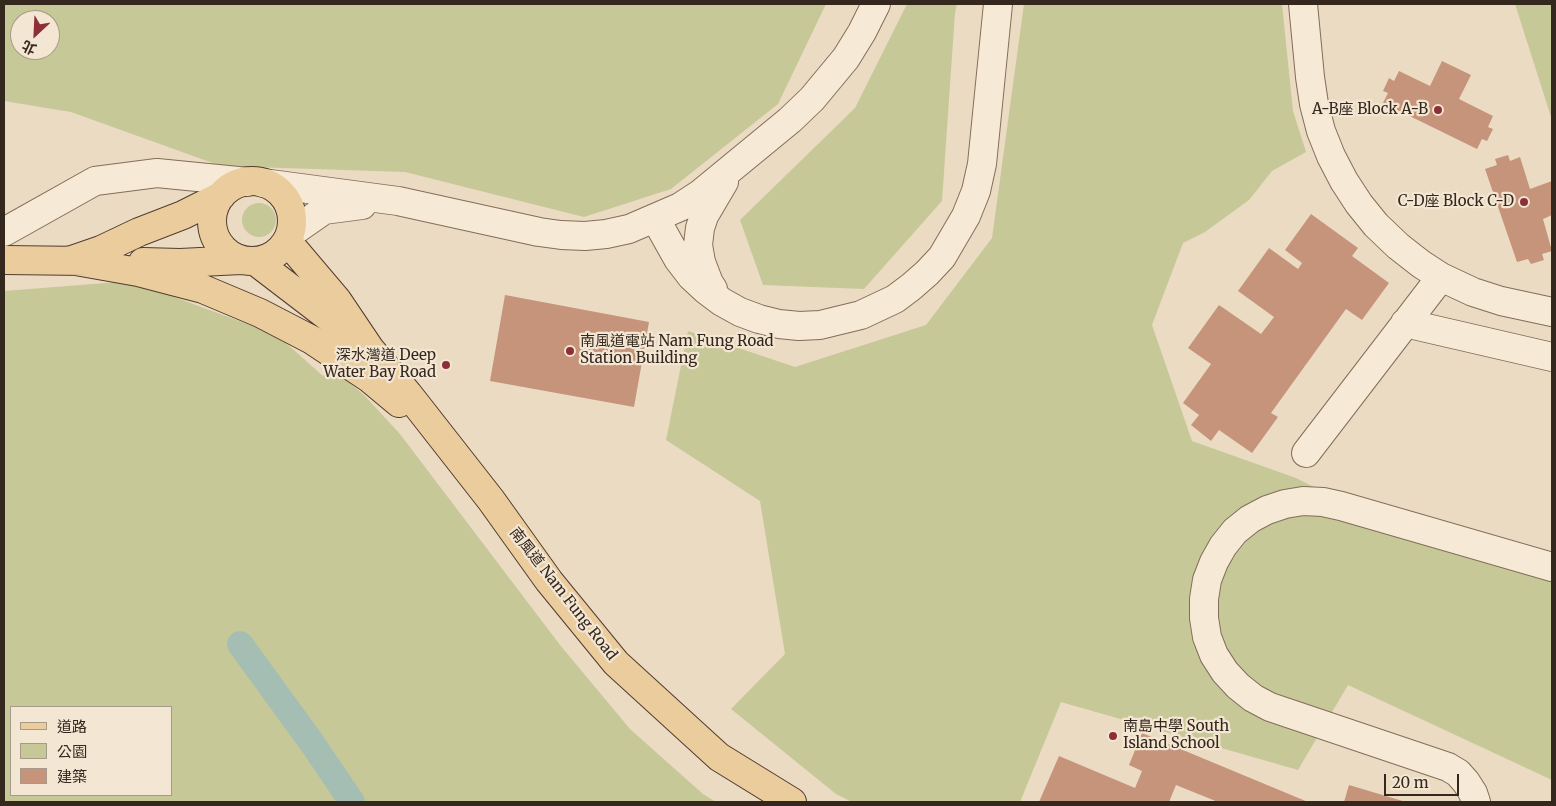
<!DOCTYPE html>
<html>
<head>
<meta charset="utf-8">
<style>
	body { margin:0 }
	#map { position:relative; width:1556px; height:806px; overflow:hidden; background:#ebdbc3; font-family:Merriweather,"Noto Sans TC",serif }
	canvas { display:block }
	.frame { position:absolute; inset:0; border:5px solid #34271e; pointer-events:none }
	.legend { position:absolute; left:10px; top:706px; width:162px; height:90px; box-sizing:border-box; background:#f3e6d2; border:1px solid #a79a8a; margin:0; padding:6px 9px; list-style:none; font-size:15px; color:#34271e }
	.legend li { display:flex; align-items:center; gap:10px; height:25px }
	.legend b { width:25px; border:1px solid #a79a8a }
	.north { position:absolute; left:10px; top:10px; width:50px; height:50px; box-sizing:border-box; background:#f3e6d2; border:1px solid #a79a8a; border-radius:50%; rotate:205deg; font-size:14px; font-weight:700; line-height:20px; text-align:center; color:#34271e }
	.north::after { content:''; display:block; margin:auto; width:18px; height:22px; background:#8e2f38; clip-path:polygon(50% 0,100% 100%,50% 72%,0 100%) }
	.scale { position:absolute; left:1384px; top:774px; width:75px; height:22px; box-sizing:border-box; border:2px solid #34271e; border-top:0; padding-left:6px; font-size:15px; line-height:18px; white-space:nowrap; color:#34271e; -webkit-text-stroke:4px #f3e6d2; paint-order:stroke }
</style>
</head>
<body>
<div id="map">
<canvas width="1556" height="806"></canvas>
<div class="frame"></div>
<ul class="legend">
<li><b style="height:6px;background:#ebcc9d"></b>道路</li>
<li><b style="height:14px;background:#c6c898"></b>公園</li>
<li><b style="height:14px;background:#c6947b"></b>建築</li>
</ul>
<div class="north">北</div>
<div class="scale">20 m</div>
</div>
<script>
const g = document.querySelector('canvas').getContext('2d');
g.lineJoin = 'round';
function paint(path, color) {
  g.fillStyle = color;
  g.fill(path, 'evenodd');
}
function poly(rows) {
  const path = new Path2D();
  for (const r of rows) {
    if (r.length === 3) {
      path.moveTo(r[0] + r[2], r[1]);
      path.arc(r[0], r[1], r[2], 0, 2 * Math.PI);
      continue;
    }
    path.moveTo(r[0], r[1]);
    for (let i = 2; i < r.length; i += 2) path.lineTo(r[i], r[i + 1]);
  }
  return path;
}
function trace(path, color, width, dash) {
  g.strokeStyle = color;
  g.lineWidth = width;
  g.lineCap = dash ? 'butt' : 'round';
  g.setLineDash(dash || []);
  g.stroke(path);
}
function write(font, color, halo, rows, align = 'center') {
  g.font = font + ' Merriweather,"Noto Sans TC",serif';
  g.lineWidth = 4.5;
  g.setLineDash([]);
  g.textBaseline = 'middle';
  g.strokeStyle = halo;
  g.fillStyle = color;
  for (const [text, x, y, turn = 0] of rows) {
    g.save();
    g.translate(x, y);
    g.rotate((+turn || 0) * Math.PI / 180);
    g.textAlign = isNaN(turn) ? turn : align;
    if (halo) g.strokeText(text, 0, 0);
    g.fillText(text, 0, 0);
    g.restore();
  }
}
paint(poly([
	[4,4,826,4,778,104,671,189,584,217,405,172,221,166,71,112,4,101],
	[20,20,50,20,50,50,20,50],
	[907,4,957,4,955,13,942,201,864,289,763,285,740,220,855,108],
	[1024,4,1282,4,1293,111,1306,152,1272,171,1249,200,1205,232,1183,243,1152,325,1192,441,1296,478,1356,508,1552,579,1552,780,1348,685,1298,770,1061,702,1020,802,852,802,836,794,731,709,785,654,760,501,666,440,688,331,795,367,926,325,992,238],
	[1515,4,1552,4,1552,120],
	[259,220,17],
	[131,281,277,335,323,376,327,371,334,370,364,395,400,434,560,645,630,729,703,794,716,802,4,802,4,291],
	[11,707,171,707,171,795,11,795]
]), '#c6c898');
trace(poly([
	[240,644,312,743,352,802]
]), '#a5beb4', 26);
paint(poly([
	[1442,61,1471,75,1459,99,1493,116,1488,127,1493,129,1487,141,1482,139,1477,149,1383,103,1388,93,1383,91,1389,78,1394,81,1399,71,1430,86],
	[1508,155,1510,161,1520,157,1530,189,1552,181,1552,215,1543,219,1552,251,1542,254,1544,260,1531,264,1528,259,1517,262,1485,169,1497,165,1495,159],
	[1311,214,1358,248,1352,256,1389,283,1362,320,1346,309,1271,413,1278,417,1252,453,1219,430,1211,441,1191,425,1199,415,1183,403,1211,364,1188,348,1219,305,1261,334,1274,317,1238,291,1269,248,1298,269,1302,263,1285,250],
	[505,295,649,322,634,407,490,381],
	[1142,733,1308,802,1218,802,1176,785,1169,802,1039,802,1059,756,1135,788,1142,771,1129,765],
	[1349,785,1406,802,1344,802]
]), '#c6947b');
const minor = poly([
	[1303,4,1310,77,1314,104,1321,131,1331,156,1344,181,1359,204,1376,225,1398,246,1421,264,1441,277,1473,292,1501,301,1552,312],
	[263,183,398,201,539,232,561,235,585,236,606,234,629,229,680,207,700,194,790,120,812,99,846,58,862,32,876,4],
	[655,218,678,259,691,276,706,290,722,302,740,312,759,319,779,324,799,326,820,325,861,315,895,299,911,287,927,273,942,257,966,216,976,191,982,164,998,4],
	[4,232,95,181,157,173,248,182],
	[291,233,324,210,362,205],
	[713,289,709,283,701,262,698,245,700,228,704,216,724,182],
	[1405,323,1552,357],
	[1306,453,1441,277],
	[1476,802,1473,793,1466,782,1458,773,1448,767,1270,707,1253,698,1238,686,1225,672,1214,655,1207,637,1204,618,1204,599,1207,580,1214,562,1223,546,1235,531,1250,519,1267,510,1285,504,1303,501,1323,502,1341,506,1552,567]
]);
const major = poly([
	[252,221,40],
	[287,241,337,300,370,349,408,394,491,500,549,581,616,663,719,757,792,802],
	[4,260,87,261],
	[70,260,138,272,203,289,260,313,312,340,369,378,399,403],
	[72,260,101,250,139,232,183,215,221,196],
	[255,261,353,336],
	[143,262,180,263,241,260]
]);
trace(minor, '#836d5b', 30);
trace(major, '#513c2f', 30);
trace(minor, '#f6e9d5', 28);
trace(major, '#ebcc9d', 28);
for (const [x, y, r, color] of [
	[1438,110,5,"#8e2f38"],
	[1524,202,5,"#8e2f38"],
	[570,351,5,"#8e2f38"],
	[446,365,5,"#8e2f38"],
	[1113,736,5,"#8e2f38"]
]) {
  const dot = new Path2D();
  dot.arc(x, y, r, 0, 2 * Math.PI);
  g.fillStyle = color;
  g.fill(dot);
  trace(dot, '#f3e6d2', 2);
}
write('15px', '#34271e', '#f3e6d2', [
	["A-B座 Block A-B",1428,110],
	["C-D座 Block C-D",1514,202],
	["南風道電站 Nam Fung Road",580,342,"left"],
	["Station Building",580,359,"left"],
	["深水灣道 Deep",436,356],
	["Water Bay Road",436,373],
	["南島中學 South",1123,727,"left"],
	["Island School",1123,744,"left"]
], 'right');
write('15px', '#34271e', '#f3e6d2', [
	["南風道 Nam Fung Road",563,594,52]
]);
</script>
</body>
</html>
